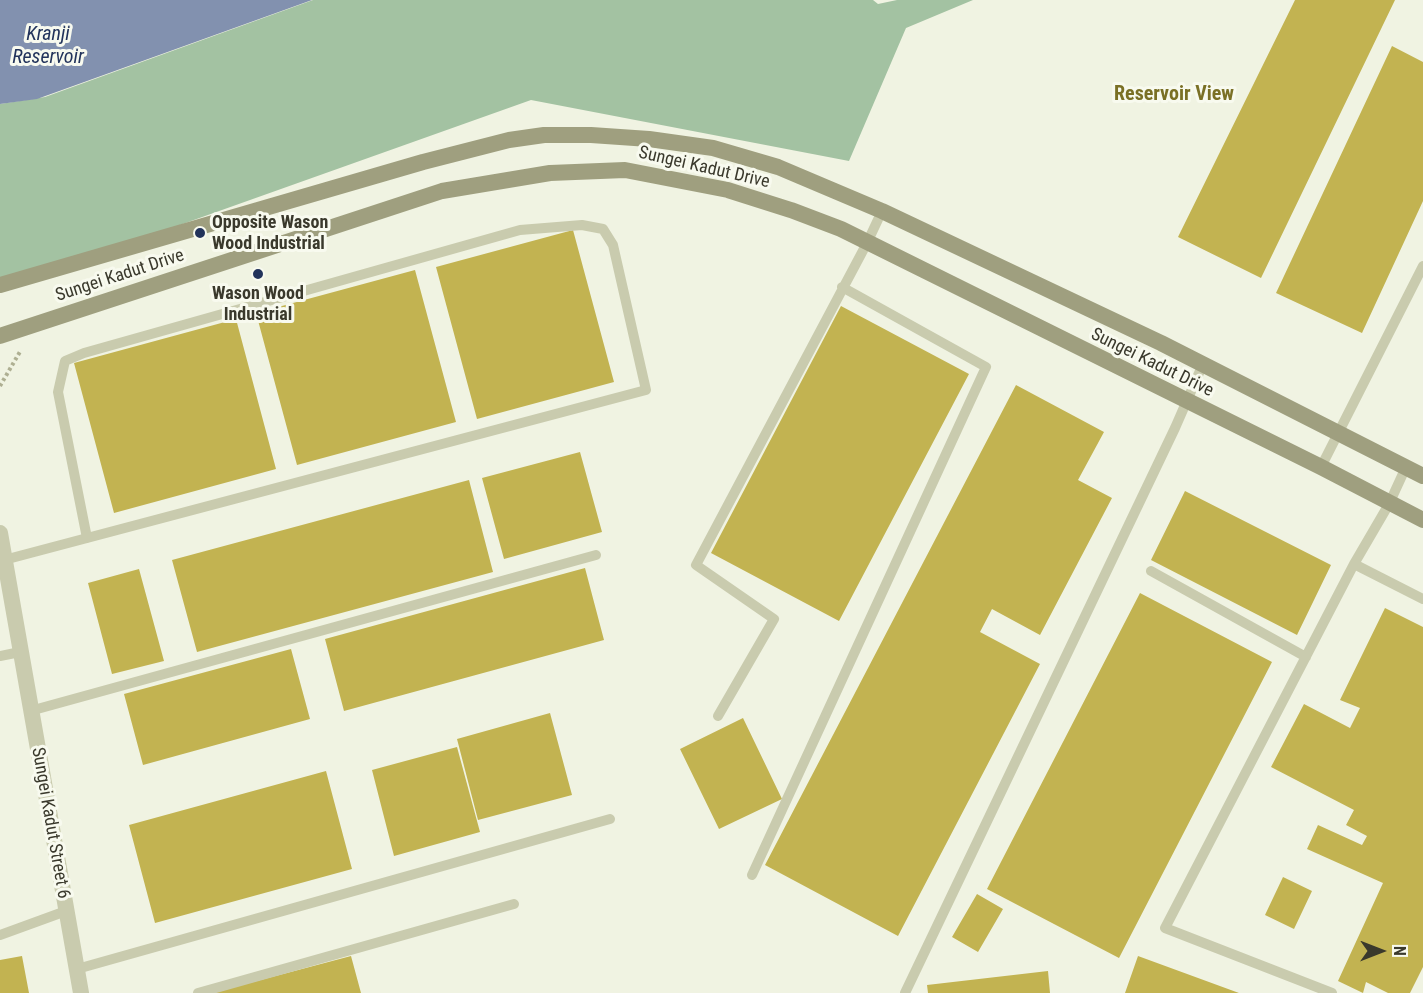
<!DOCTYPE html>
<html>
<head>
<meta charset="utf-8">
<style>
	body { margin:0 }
	#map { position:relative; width:1423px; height:993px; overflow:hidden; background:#f0f3e2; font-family:"Roboto Condensed",sans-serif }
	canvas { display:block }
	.north { position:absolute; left:1351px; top:921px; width:60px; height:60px; -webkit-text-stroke:4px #f8faef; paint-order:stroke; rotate:90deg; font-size:16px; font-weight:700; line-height:24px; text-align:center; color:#3a392c }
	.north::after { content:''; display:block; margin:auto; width:21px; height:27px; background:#3a392c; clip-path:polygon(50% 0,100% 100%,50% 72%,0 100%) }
</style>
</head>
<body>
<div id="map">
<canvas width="1423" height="993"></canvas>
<div class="north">N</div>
</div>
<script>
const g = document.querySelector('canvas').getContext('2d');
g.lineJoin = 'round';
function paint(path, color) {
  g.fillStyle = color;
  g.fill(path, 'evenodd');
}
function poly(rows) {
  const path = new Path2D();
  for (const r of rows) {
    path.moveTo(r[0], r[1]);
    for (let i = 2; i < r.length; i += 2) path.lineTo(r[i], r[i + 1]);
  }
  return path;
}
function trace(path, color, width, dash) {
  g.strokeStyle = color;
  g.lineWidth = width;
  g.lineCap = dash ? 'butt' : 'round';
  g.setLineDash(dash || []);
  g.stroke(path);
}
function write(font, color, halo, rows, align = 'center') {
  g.font = font + ' "Roboto Condensed",sans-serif';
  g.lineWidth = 6;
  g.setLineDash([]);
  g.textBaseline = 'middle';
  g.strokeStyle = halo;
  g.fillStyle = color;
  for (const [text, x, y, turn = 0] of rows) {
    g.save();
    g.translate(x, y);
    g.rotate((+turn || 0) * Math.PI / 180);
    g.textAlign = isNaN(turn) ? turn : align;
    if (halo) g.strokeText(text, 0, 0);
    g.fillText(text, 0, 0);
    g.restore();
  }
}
paint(poly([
	[313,0,873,0,878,4,897,0,973,0,906,28,849,161,531,100,0,289,0,104,45,97]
]), '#a3c2a2');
paint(poly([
	[0,0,312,0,37,99,0,104]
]), '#8291af');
paint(poly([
	[1295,0,1395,0,1261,278,1178,237],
	[1392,46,1423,62,1423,201,1362,333,1276,293],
	[573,230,614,382,477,419,436,267],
	[415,270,456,422,297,465,256,313],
	[841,306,969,374,839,621,711,553],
	[236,319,276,469,114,513,74,363],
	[1016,385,1104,432,1078,480,1112,498,1040,635,992,609,980,632,1040,664,898,936,765,865],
	[580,452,602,532,504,559,482,478],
	[469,480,493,572,197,652,172,560],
	[1185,491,1331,565,1297,635,1151,560],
	[585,568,604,640,344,711,325,639],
	[139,569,164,661,112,674,88,583],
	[1140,593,1272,662,1119,958,987,889],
	[1385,608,1423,627,1423,967,1410,993,1388,993,1366,982,1363,993,1338,981,1383,883,1307,849,1318,825,1362,845,1367,836,1346,825,1354,810,1271,767,1304,704,1350,728,1360,708,1340,700],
	[291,649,310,719,143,765,124,694],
	[550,713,572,795,478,820,457,739],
	[743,718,782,799,719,829,680,749],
	[457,747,480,832,394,856,372,770],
	[326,771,352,869,155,923,129,825],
	[1283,877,1312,891,1294,929,1265,915],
	[977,894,1003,909,978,952,952,937],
	[22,956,29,993,0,993,0,960],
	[351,956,361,993,215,993,215,992],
	[1138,956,1239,993,1125,993],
	[1048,971,1050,993,928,993,927,985]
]), '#c2b351');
trace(poly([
	[0,386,21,350]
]), '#aeaf92', 4, [3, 3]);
trace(poly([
	[1321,467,1423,266],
	[4,560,646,390,613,245,603,229,582,225,520,230,84,353,65,361,58,392,87,538],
	[1354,564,1423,599],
	[1151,571,1306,657],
	[0,656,20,652],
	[30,711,596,555],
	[718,716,774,619,696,565,867,243,882,211],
	[752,875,986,367,842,287],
	[0,935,66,911],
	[77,969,610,819],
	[198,993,514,904],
	[905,993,1175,428,1203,364],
	[1332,993,1165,928,1354,564,1389,504,1406,467]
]), '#c9cbae', 10);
trace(poly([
	[0,533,81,993]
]), '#c9cbae', 16);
trace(poly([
	[0,285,423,162,509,140,544,135,591,135,649,139,713,148,778,167,882,211,1161,343,1423,476],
	[0,336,442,191,550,173,625,170,728,190,791,210,841,229,1321,467,1423,520]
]), '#9f9f7f', 16);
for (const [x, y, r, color] of [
	[200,233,6,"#22335b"],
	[258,274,6,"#22335b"]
]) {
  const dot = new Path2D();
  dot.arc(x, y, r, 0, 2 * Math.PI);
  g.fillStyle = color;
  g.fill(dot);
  trace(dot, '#f8faef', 2);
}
write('18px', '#3a392c', '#f8faef', [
	["Sungei Kadut Drive",704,168,13],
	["Sungei Kadut Drive",120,276,-18],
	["Sungei Kadut Drive",1152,363,26],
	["Sungei Kadut Street 6",50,823,80]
]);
write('bold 18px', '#3a392c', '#f8faef', [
	["Opposite Wason",212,223],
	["Wood Industrial",212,244],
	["Wason Wood",258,294,"center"],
	["Industrial",258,315,"center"]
], 'left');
write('italic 20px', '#22335b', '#f8faef', [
	["Kranji",48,35],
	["Reservoir",48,58]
]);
write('bold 20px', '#7a7025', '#f8faef', [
	["Reservoir View",1174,95]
]);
</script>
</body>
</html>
